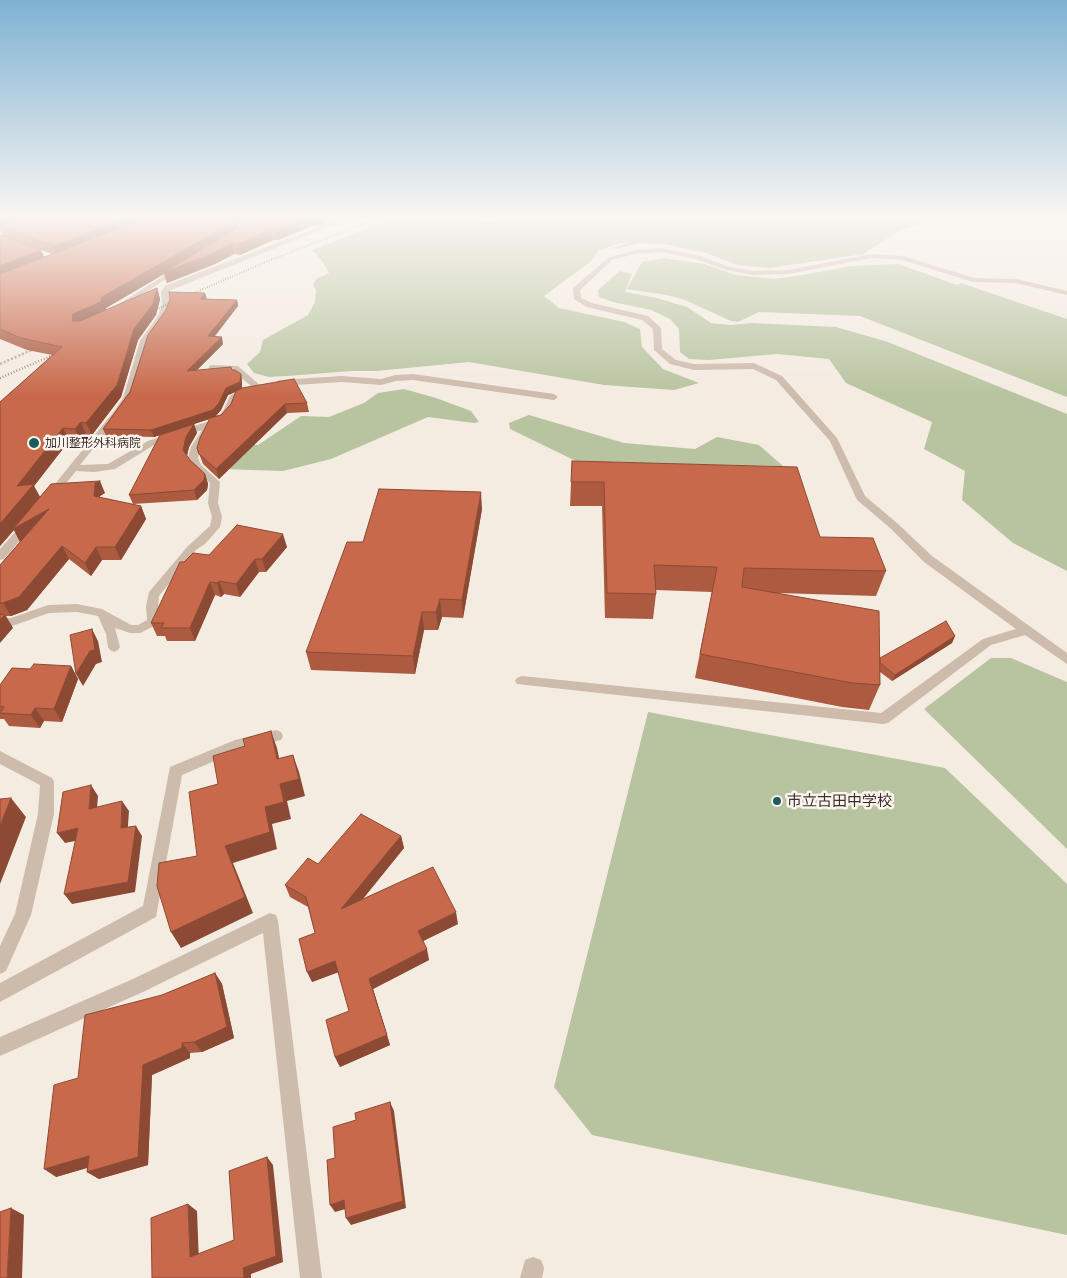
<!DOCTYPE html>
<html>
<head>
<meta charset="utf-8">
<style>
	body { margin:0 }
	canvas { display:block; background:#f4ebe1 }
</style>
</head>
<body>
<canvas width="1067" height="1278"></canvas>
<script>
const g = document.querySelector('canvas').getContext('2d');
g.lineJoin = 'round';
function paint(path, color) {
  g.fillStyle = color;
  g.fill(path, 'evenodd');
}
function poly(rows) {
  const path = new Path2D();
  for (const r of rows) {
    path.moveTo(r[0], r[1]);
    for (let i = 2; i < r.length; i += 2) path.lineTo(r[i], r[i + 1]);
  }
  return path;
}
function trace(path, color, width, dash) {
  g.strokeStyle = color;
  g.lineWidth = width;
  g.lineCap = dash ? 'butt' : 'round';
  g.setLineDash(dash || []);
  g.stroke(path);
}
function write(font, color, halo, rows, align = 'center') {
  g.font = font + ' "Alegreya Sans","Noto Sans JP",sans-serif';
  g.lineWidth = 5;
  g.setLineDash([]);
  g.textBaseline = 'middle';
  g.strokeStyle = halo;
  g.fillStyle = color;
  for (const [text, x, y, turn = 0] of rows) {
    g.save();
    g.translate(x, y);
    g.rotate((+turn || 0) * Math.PI / 180);
    g.textAlign = isNaN(turn) ? turn : align;
    if (halo) g.strokeText(text, 0, 0);
    g.fillText(text, 0, 0);
    g.restore();
  }
}
paint(poly([
	[398,216,457,216,491,223,510,216,950,216,934,218,899,231,863,254,769,268,738,265,706,253,664,244,620,243,599,250,590,262,544,296,559,308,624,322,640,329,642,347,663,369,699,383,674,390,604,385,469,362,376,371,352,371,287,376,269,377,254,373,247,364,260,352,263,340,308,315,315,302,316,290,313,285,316,279,329,273,323,262,312,250],
	[664,258,704,264,736,275,774,279,803,275,851,266,898,264,957,285,961,283,1067,319,1067,397,860,316,759,312,738,322,731,321,685,300,667,295,627,289,642,262],
	[620,271,632,274,625,292,657,298,687,307,711,323,730,325,752,323,836,327,888,342,1067,414,1067,571,1013,543,962,500,965,471,924,449,932,422,846,383,829,359,777,354,709,360,689,359,680,352,679,329,670,319,651,310,613,302,599,297,598,290],
	[404,389,436,398,471,411,479,422,474,423,428,417,331,459,283,471,221,469,238,445,258,445,301,416,329,417,364,403,378,393],
	[529,415,624,443,695,449,717,437,759,445,783,466,578,462,510,429,509,423],
	[991,658,1011,658,1067,682,1067,849,924,709],
	[648,712,945,768,1067,884,1067,1235,592,1135,554,1087]
]), '#b8c4a0');
trace(poly([
	[0,364,34,349]
]), '#b9a596', 2.5, [2, 2]);
paint(poly([
	[348,216,356,216,171,290,169,292,170,305,166,316,148,341,131,398,122,413,80,465,108,464,148,441,216,419,223,411,230,396,244,388,251,390,237,399,232,412,222,423,208,428,211,430,201,447,198,458,201,465,220,482,218,503,222,517,220,527,206,543,196,550,159,596,158,607,160,616,156,625,140,633,130,633,115,628,120,647,118,650,114,652,110,650,108,647,106,634,98,616,77,612,49,613,12,626,0,626,0,618,11,618,48,605,77,604,102,609,131,625,138,625,147,620,146,607,149,592,188,546,210,526,212,517,208,503,210,483,194,468,188,458,191,447,202,430,154,445,115,469,94,472,76,471,55,497,51,498,46,495,115,410,123,398,140,341,158,316,162,305,161,292,165,286,190,276,348,216],
	[755,216,765,216,780,220,789,225,791,230,784,237,773,240,746,242,680,229,663,232,642,242,617,249,612,248,638,240,659,229,680,225,746,238,771,237,780,235,785,230,784,227,776,222,755,216],
	[662,248,700,256,730,267,753,271,789,270,871,254,903,256,974,278,1016,279,1067,291,1067,295,1016,283,973,282,902,260,871,258,789,274,753,275,726,270,696,259,662,252,635,254,612,260,580,290,581,298,592,303,648,316,661,328,662,349,676,360,694,364,754,363,782,376,837,438,865,496,897,523,932,556,1067,653,1067,664,1025,635,991,645,888,723,883,724,517,684,515,681,517,678,522,676,881,713,983,639,1016,629,924,562,889,527,857,500,830,441,776,380,753,369,694,370,670,364,654,350,653,329,642,320,587,307,574,299,573,288,608,258,635,250,662,248],
	[178,267,183,268,119,310,112,308,178,267],
	[212,365,238,366,262,387,255,389,233,371,209,370,209,366,212,365],
	[413,374,554,394,558,397,554,400,413,380,396,381,381,385,342,382,279,386,275,383,279,380,342,376,381,379,395,375,413,374],
	[28,521,32,522,33,524,32,526,4,559,0,560,0,549,24,522,28,521],
	[276,730,281,732,283,736,281,740,242,749,182,775,156,917,0,1002,0,983,143,906,170,767,235,740,276,730],
	[0,751,52,778,54,782,54,814,31,915,6,971,0,974,0,946,15,914,38,814,40,785,0,764,0,751],
	[270,913,276,915,278,921,322,1278,300,1278,263,933,145,991,0,1056,0,1037,133,979,270,913],
	[533,1257,541,1260,544,1268,542,1278,520,1278,525,1260,533,1257]
]), '#cdbbac');
trace(poly([
	[145,314,273,259,385,216]
]), '#3b302b', 2, [0.5, 2]);
trace(poly([
	[0,378,65,350]
]), '#3b302b', 2.5, [0.5, 2.5]);
paint(poly([
	[0,216,337,216,320,225,312,226,278,240,273,240,240,255,234,254,215,264,167,283,164,274,106,308,106,310,157,288,160,299,156,315,138,340,121,397,92,435,86,435,81,441,69,441,34,486,40,497,105,493,100,496,100,498,141,506,146,519,121,560,102,560,91,576,69,559,27,610,11,616,6,616,13,628,0,620,0,565,20,542,14,530,0,546,0,402,52,355,27,350,0,339,0,235,3,236,0,230],
	[238,223,245,224,239,227],
	[33,247,52,254,44,257],
	[207,299,237,300,238,306,215,336,223,344,197,370,232,370,241,374,242,381,242,388,307,403,309,412,287,413,219,479,203,464,197,448,210,419,194,424,197,433,189,447,187,456,190,460,205,474,208,484,207,490,197,500,133,504,129,495,160,435,154,437,106,436,103,429,130,392],
	[236,392,231,404,221,415,216,416,221,410,228,395],
	[572,461,820,537,886,571,876,596,778,593,880,658,955,636,952,643,892,681,880,672,880,685,869,710,842,707,695,678,712,592,656,590,656,594,653,619,605,618,602,506,570,506],
	[482,509,463,618,442,617,438,630,424,630,415,674,311,670,306,652,363,542],
	[287,547,266,572,259,572,240,597,224,594,221,597,215,595,195,641,167,641,165,636,157,636,151,623,184,562,209,555],
	[71,666,78,679,62,722,44,721,40,728,9,726,4,719,0,719,0,685,30,669],
	[401,836,404,848,362,900,458,924,423,941,429,960,373,989,390,1045,340,1067,335,1057,349,1011,338,972,312,982,315,933,308,907,290,897,285,885,318,864],
	[215,973,222,984,234,1038,202,1052,190,1053,190,1058,152,1075,148,1165,99,1179,87,1172,87,1168,56,1177,78,1078,162,995]
]), '#ac5a40');
paint(poly([
	[10,216,46,216,0,227,0,219],
	[133,216,162,216,58,256,54,246],
	[248,216,263,216,250,224],
	[310,216,337,216,320,225,312,226,278,240,276,230],
	[237,220,240,230,232,243,234,254,215,264,167,283,164,274,106,308,105,314,77,332,72,321,73,314],
	[271,229,273,240,240,255,238,244],
	[41,250,46,261,0,279,0,266],
	[157,288,160,299,156,315,138,340,121,397,92,435,86,423,134,329],
	[205,293,207,299,202,305,200,299],
	[237,300,238,306,210,342,208,336],
	[222,337,223,344,189,378,187,371],
	[241,374,242,381,242,389,228,395,221,410,215,417,194,424,197,433,189,447,186,459,183,450,186,437,194,424,154,437,151,430,226,388],
	[285,404,287,413,219,479,216,469],
	[81,422,86,435,81,441,75,429],
	[63,428,69,441,34,486,40,497,49,509,20,542,14,530,0,546,0,524,17,486],
	[205,474,208,484,207,490,197,500,194,490],
	[100,481,105,493,100,496,100,509,94,496,95,483],
	[481,492,482,509,463,618,462,600],
	[141,506,146,519,121,560,115,547],
	[283,534,287,547,266,572,262,559],
	[62,546,69,559,27,610,11,616,3,603],
	[96,547,102,560,91,576,85,563],
	[255,559,259,572,240,597,236,584],
	[219,581,224,594,221,597,217,583],
	[210,582,215,595,195,641,190,628],
	[440,599,442,617,438,630,436,612],
	[422,612,424,630,415,674,413,656],
	[5,615,13,628,0,643,0,620],
	[92,629,98,641,102,662,96,664,83,686,76,674],
	[955,636,952,643,892,681,895,675],
	[71,666,78,679,62,722,54,709],
	[35,708,44,721,40,728,31,715],
	[271,731,277,748,283,777,277,759],
	[293,755,299,772,305,796,287,801,291,819,272,824,277,849,233,863,253,913,181,948,171,932,225,846,265,807,280,784],
	[91,785,98,796,96,819,89,809],
	[11,798,26,817,0,884,0,826],
	[122,801,129,811,127,839,121,828],
	[136,826,142,836,135,892,72,904,64,894],
	[78,828,85,839,65,843,57,833],
	[401,836,404,848,345,921,341,909],
	[456,912,458,924,421,942,418,931],
	[427,949,429,960,373,989,390,1045,340,1067,335,1057,369,979],
	[335,961,339,972,312,982,307,972],
	[215,973,222,984,234,1038,202,1052,194,1042],
	[182,1043,190,1053,190,1058,152,1075,148,1165,99,1179,87,1172,143,1065],
	[390,1102,394,1111,406,1208,351,1225,346,1218],
	[89,1156,100,1164,56,1177,44,1169],
	[267,1157,273,1165,283,1262,251,1274,251,1278,244,1278,243,1268],
	[344,1200,349,1208,335,1212,330,1205],
	[188,1204,197,1211,199,1263,190,1257],
	[11,1208,24,1215,22,1278,7,1278]
]), '#8c4a34');
const building = poly([
	[0,216,10,216,0,219,0,216],
	[33,216,133,216,54,246,0,227,0,226,33,216],
	[152,216,217,216,237,220,102,297,101,302,73,314,72,321,80,321,157,288,153,304,134,329,117,385,86,423,81,422,75,429,63,428,17,486,34,484,0,524,0,402,62,347,21,338,0,329,0,274,152,216],
	[258,216,310,216,276,230,271,229,238,244,232,243,212,254,164,272,258,216],
	[0,235,41,250,0,266,0,235],
	[169,292,205,293,200,299,237,300,208,336,222,337,187,371,231,367,232,370,235,370,241,374,240,382,226,388,219,403,213,410,151,430,103,429,130,392,148,335,166,310,170,299,169,292],
	[294,379,307,403,285,404,216,469,199,454,197,448,200,438,210,418,221,415,231,404,236,391,242,388,294,379],
	[194,424,186,437,183,450,190,460,205,474,204,480,194,490,129,495,160,435,194,424],
	[572,461,797,467,820,537,873,538,886,571,744,568,742,587,879,611,880,685,852,683,700,654,717,567,654,565,656,594,607,593,604,482,571,482,572,461],
	[100,481,95,483,94,496,141,506,115,547,96,547,85,563,62,546,19,597,3,603,0,603,0,565,49,509,13,529,51,484,100,481],
	[379,489,481,492,462,600,440,599,436,612,422,612,413,656,306,652,347,542,363,542,379,489],
	[237,525,283,534,262,559,255,559,236,584,219,581,217,583,210,582,190,628,161,628,164,623,151,623,180,562,184,562,193,553,209,555,237,525],
	[0,614,5,615,0,620,0,614],
	[946,621,955,636,895,675,880,663,880,658,946,621],
	[92,629,95,650,90,651,76,674,70,635,92,629],
	[34,664,71,666,54,709,35,708,31,715,0,713,4,707,0,706,0,685,12,668,30,669,34,664],
	[271,731,277,759,293,755,299,779,280,784,284,802,265,807,270,832,225,846,245,897,171,932,157,886,159,863,197,856,189,792,218,784,213,756,245,746,243,739,271,731],
	[91,785,89,809,122,801,121,828,136,826,128,882,64,894,78,828,57,833,63,792,91,785],
	[11,798,0,826,0,799,11,798],
	[361,814,401,836,341,909,433,867,456,912,418,931,427,949,369,979,387,1035,335,1057,326,1020,349,1011,335,961,307,972,299,939,315,933,306,897,285,885,308,858,318,864,361,814],
	[215,973,227,1027,194,1042,182,1043,182,1048,143,1065,138,1157,87,1172,89,1156,44,1169,54,1085,78,1078,85,1015,162,995,215,973],
	[390,1102,403,1201,346,1218,344,1200,330,1205,327,1160,335,1158,333,1127,356,1120,355,1113,390,1102],
	[267,1157,276,1256,243,1268,244,1278,152,1278,151,1218,188,1204,190,1257,234,1240,229,1171,267,1157],
	[11,1208,7,1278,0,1278,0,1212,11,1208]
]);
paint(building, '#c8694b');
trace(building, '#8c4a34', 1);
const sky = g.createLinearGradient(0, 0, 0, 395);
sky.addColorStop(0, '#7eb2d2');
sky.addColorStop(0.55, '#faf6f2');
sky.addColorStop(1, '#faf6f200');
g.fillStyle = sky;
g.fillRect(0, 0, 1067, 395);
for (const [x, y, r, color] of [
	[34,443,6,"#1f5a5e"],
	[777,801,5,"#1f5a5e"]
]) {
  const dot = new Path2D();
  dot.arc(x, y, r, 0, 2 * Math.PI);
  g.fillStyle = color;
  g.fill(dot);
  trace(dot, '#fbf5ee', 2);
}
write('12px', '#3b302b', '#fbf5ee', [
	["加川整形外科病院",45,443]
], 'left');
write('15px', '#3b302b', '#fbf5ee', [
	["市立古田中学校",787,801]
], 'left');
</script>
</body>
</html>
